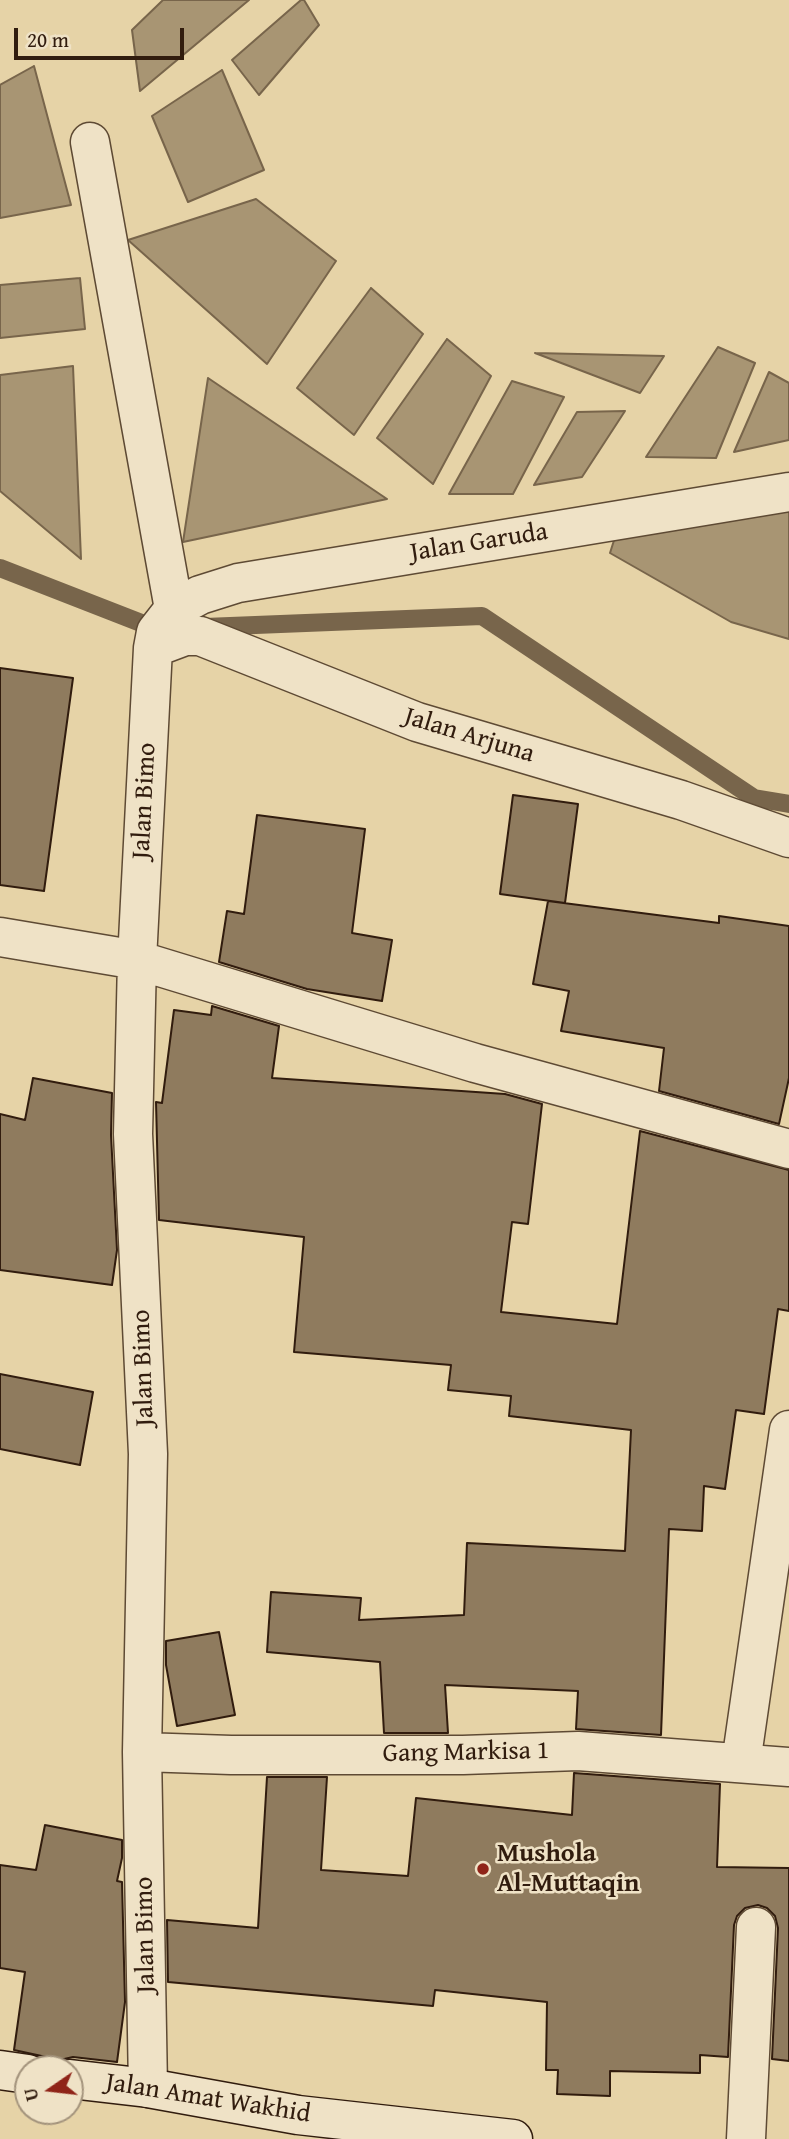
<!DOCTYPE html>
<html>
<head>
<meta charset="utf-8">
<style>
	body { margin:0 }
	#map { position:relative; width:789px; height:2139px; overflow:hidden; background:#e6d3a7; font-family:"Gentium Book Plus",serif }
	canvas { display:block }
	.north { position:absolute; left:14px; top:2055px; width:70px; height:70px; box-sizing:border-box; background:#efe2c6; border:2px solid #a3937c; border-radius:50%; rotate:256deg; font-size:19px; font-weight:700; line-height:28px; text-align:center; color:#311c0e }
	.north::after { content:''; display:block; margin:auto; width:24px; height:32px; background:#8f2418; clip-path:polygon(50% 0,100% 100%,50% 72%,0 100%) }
	.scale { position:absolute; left:14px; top:28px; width:170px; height:32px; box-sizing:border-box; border:4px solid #311c0e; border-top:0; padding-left:9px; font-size:21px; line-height:24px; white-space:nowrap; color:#311c0e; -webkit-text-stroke:5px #efe2c6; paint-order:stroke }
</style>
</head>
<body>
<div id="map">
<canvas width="789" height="2139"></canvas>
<div class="north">U</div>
<div class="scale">20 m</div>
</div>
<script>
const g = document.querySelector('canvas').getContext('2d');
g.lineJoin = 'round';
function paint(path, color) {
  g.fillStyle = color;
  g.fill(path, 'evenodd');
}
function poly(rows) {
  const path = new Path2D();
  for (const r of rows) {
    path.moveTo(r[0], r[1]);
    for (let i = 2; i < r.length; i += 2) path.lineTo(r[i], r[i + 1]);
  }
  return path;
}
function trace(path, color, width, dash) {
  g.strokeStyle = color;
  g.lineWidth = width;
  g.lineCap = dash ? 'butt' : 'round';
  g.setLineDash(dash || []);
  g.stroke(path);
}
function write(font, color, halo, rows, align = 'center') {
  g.font = font + ' "Gentium Book Plus",serif';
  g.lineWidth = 5;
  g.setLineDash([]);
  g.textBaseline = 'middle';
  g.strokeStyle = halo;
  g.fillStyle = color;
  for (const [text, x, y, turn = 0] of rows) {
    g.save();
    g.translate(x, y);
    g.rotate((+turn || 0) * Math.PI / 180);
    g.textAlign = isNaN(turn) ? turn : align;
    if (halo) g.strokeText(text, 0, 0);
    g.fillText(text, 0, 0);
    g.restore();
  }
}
const water = poly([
	[163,0,249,0,140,91,132,30,163,0],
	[301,0,304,0,319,25,259,95,232,60,301,0],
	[34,66,71,205,0,218,0,85,34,66],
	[222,70,264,170,188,202,152,116,222,70],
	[256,199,336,261,267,364,128,240,256,199],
	[80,278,85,329,0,338,0,285,80,278],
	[371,288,423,334,354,435,297,388,371,288],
	[447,339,491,376,433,484,377,438,447,339],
	[718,347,755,363,716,458,646,457,718,347],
	[535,353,664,356,640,393,535,353],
	[73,366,81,559,0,491,0,375,73,366],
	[769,372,789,383,789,440,734,452,769,372],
	[208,378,387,499,183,542,208,378],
	[512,381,564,397,513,494,449,494,512,381],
	[625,411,582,477,534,485,577,412,625,411],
	[789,505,789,639,731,622,610,553,616,534,789,505]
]);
paint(water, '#a89573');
trace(water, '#78654b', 2);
trace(poly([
	[0,568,154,628,160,628],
	[205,627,482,616,754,798,789,804]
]), '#78654b', 18);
const building = poly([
	[0,668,73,678,44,891,0,885,0,668],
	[513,795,578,804,565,903,500,894,513,795],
	[257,815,365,829,352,933,392,940,382,1001,307,989,219,962,227,911,244,914,257,815],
	[548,901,719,923,719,916,789,926,789,1078,779,1124,659,1091,664,1048,561,1031,569,991,533,984,548,901],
	[212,1006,279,1026,272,1078,505,1094,542,1104,528,1224,512,1222,501,1312,617,1324,640,1131,789,1170,789,1311,778,1309,764,1414,736,1410,725,1489,704,1486,702,1531,669,1529,661,1735,576,1729,578,1691,445,1685,448,1733,384,1733,380,1662,267,1652,271,1592,361,1598,359,1620,464,1615,467,1543,625,1551,631,1430,509,1416,511,1396,448,1390,451,1365,294,1352,304,1237,159,1220,156,1102,162,1103,174,1010,211,1015,212,1006],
	[33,1078,112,1093,111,1135,117,1250,112,1285,0,1270,0,1114,25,1120,33,1078],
	[0,1374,93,1392,80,1465,0,1449,0,1374],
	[219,1632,235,1715,177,1726,166,1665,166,1641,219,1632],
	[574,1773,720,1784,717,1867,789,1868,789,2061,772,2059,778,1928,775,1916,767,1908,758,1905,745,1908,737,1916,734,1925,728,2057,700,2055,700,2073,610,2071,610,2096,557,2094,558,2070,546,2070,547,2002,435,1990,433,2006,168,1982,167,1920,258,1928,267,1777,327,1777,321,1870,408,1876,416,1798,572,1815,574,1773],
	[45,1825,122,1840,122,1858,117,1881,122,1882,125,2002,117,2062,73,2057,60,2060,14,2050,25,1972,0,1968,0,1865,36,1870,45,1825]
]);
paint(building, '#8f7b5e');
trace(building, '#311c0e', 2);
const street = poly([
	[90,142,174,609],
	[153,648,185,636,200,636,417,722,681,800,789,838],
	[0,937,137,960,475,1063,789,1149],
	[142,1752,231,1755,463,1755,578,1751,789,1767],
	[741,1763,789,1430],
	[148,2088,142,1752,148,1454,133,1134,137,960,153,648,156,632,174,609,200,595,238,583,789,492],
	[746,2139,756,1927]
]);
const secondary = poly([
	[0,2070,28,2074],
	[70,2079,148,2088,298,2115,513,2139]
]);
trace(street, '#5e4a34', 41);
trace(secondary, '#311c0e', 41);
trace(street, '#efe2c6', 38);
trace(secondary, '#efe2c6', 38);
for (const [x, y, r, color] of [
	[483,1869,7,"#8f2418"]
]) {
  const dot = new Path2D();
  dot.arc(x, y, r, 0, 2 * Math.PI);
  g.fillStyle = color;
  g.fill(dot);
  trace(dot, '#efe2c6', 2.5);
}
write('26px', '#311c0e', '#efe2c6', [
	["Jalan Garuda",479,543,-9],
	["Jalan Arjuna",469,736,17],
	["Jalan Bimo",145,801,-87],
	["Jalan Bimo",144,1368,-92],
	["Gang Markisa 1",466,1753,-1],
	["Jalan Bimo",146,1935,-91],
	["Jalan Amat Wakhid",208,2099,9]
]);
write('bold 26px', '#311c0e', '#efe2c6', [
	["Mushola",497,1854],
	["Al-Muttaqin",497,1884]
], 'left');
</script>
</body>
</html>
